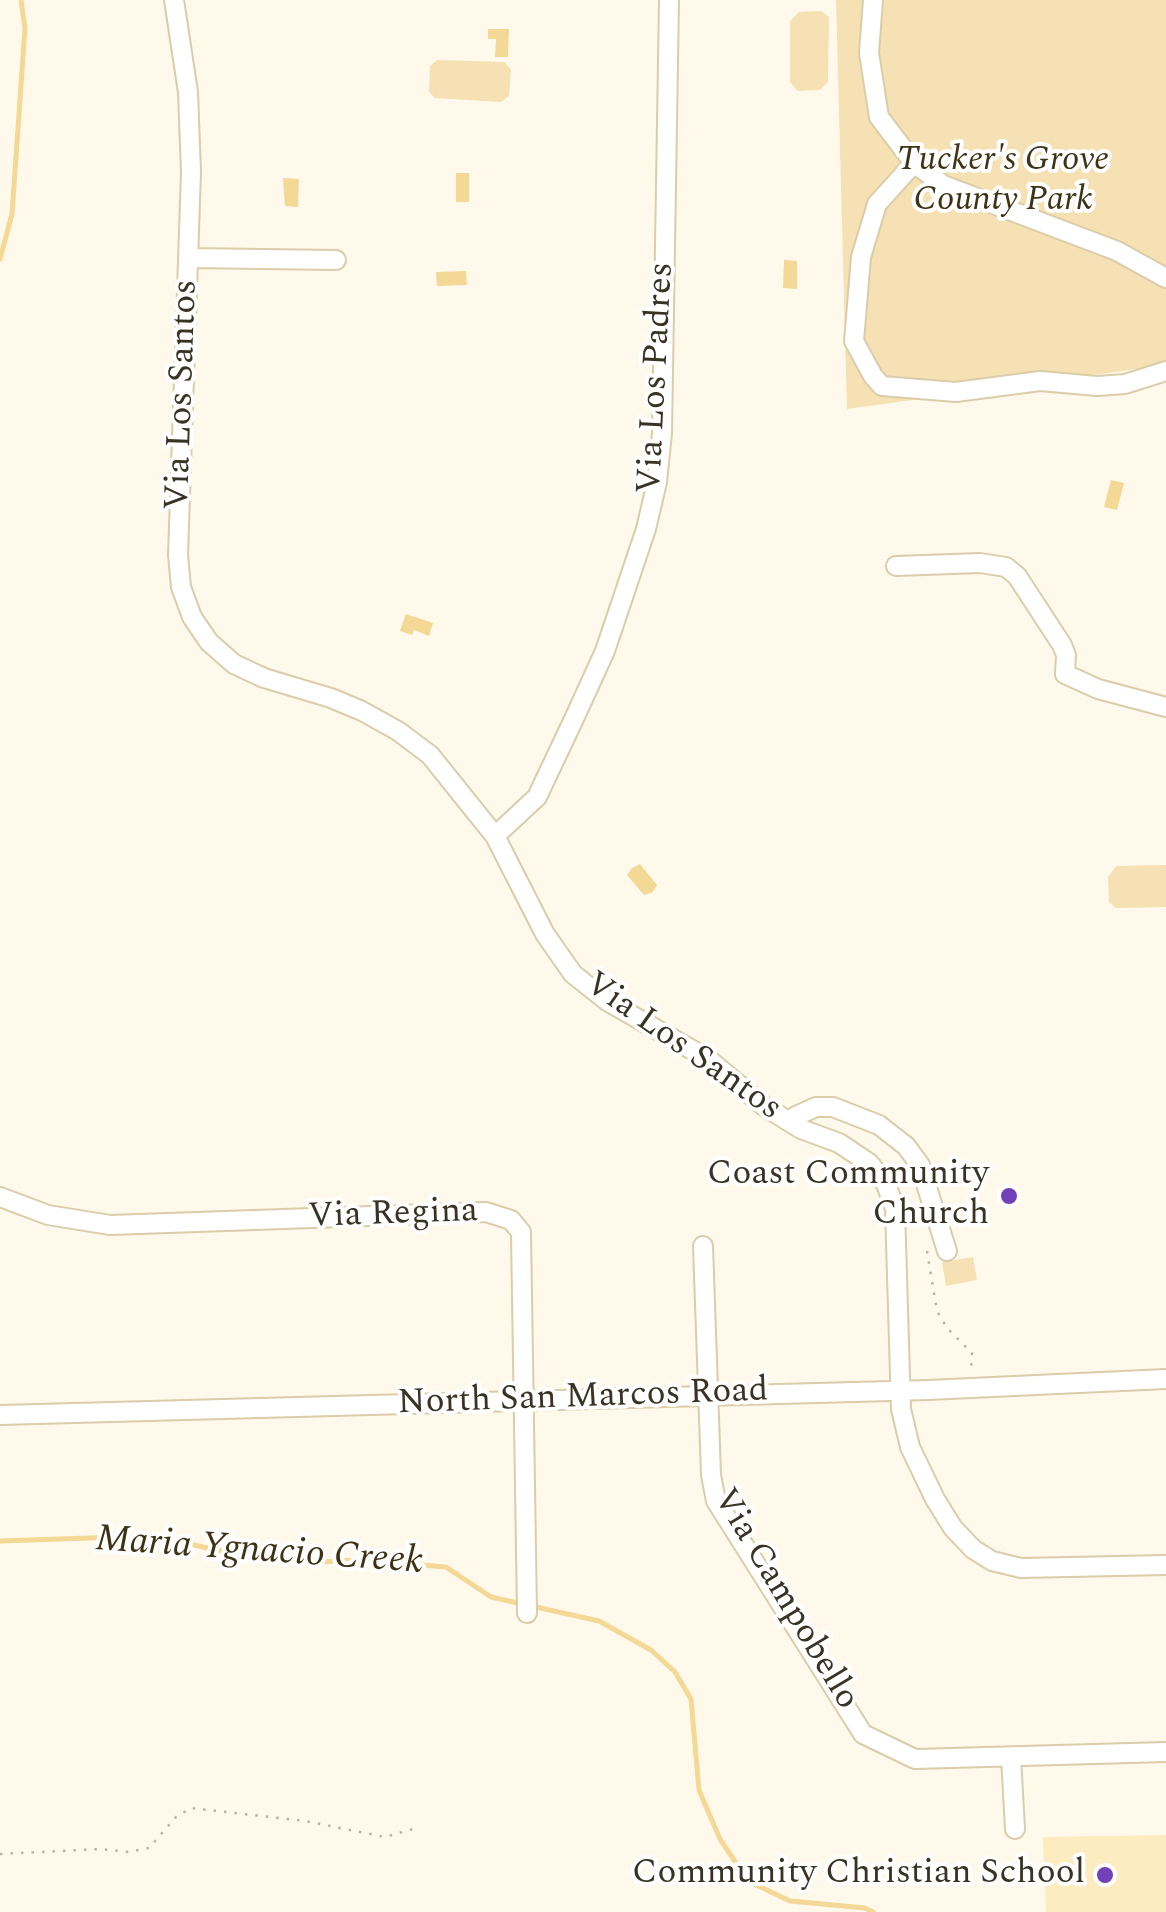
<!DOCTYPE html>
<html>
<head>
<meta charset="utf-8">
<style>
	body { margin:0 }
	canvas { display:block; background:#fff9eb }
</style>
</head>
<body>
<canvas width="1166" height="1912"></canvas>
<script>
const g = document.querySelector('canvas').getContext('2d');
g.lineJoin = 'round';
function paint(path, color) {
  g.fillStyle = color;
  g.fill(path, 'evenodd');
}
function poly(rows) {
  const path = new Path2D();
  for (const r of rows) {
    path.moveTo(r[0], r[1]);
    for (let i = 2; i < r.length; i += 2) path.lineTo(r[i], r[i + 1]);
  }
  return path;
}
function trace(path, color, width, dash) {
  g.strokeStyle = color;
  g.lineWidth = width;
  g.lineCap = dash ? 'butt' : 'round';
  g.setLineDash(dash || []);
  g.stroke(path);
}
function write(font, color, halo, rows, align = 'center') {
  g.font = font + ' Spectral,serif';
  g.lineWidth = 8;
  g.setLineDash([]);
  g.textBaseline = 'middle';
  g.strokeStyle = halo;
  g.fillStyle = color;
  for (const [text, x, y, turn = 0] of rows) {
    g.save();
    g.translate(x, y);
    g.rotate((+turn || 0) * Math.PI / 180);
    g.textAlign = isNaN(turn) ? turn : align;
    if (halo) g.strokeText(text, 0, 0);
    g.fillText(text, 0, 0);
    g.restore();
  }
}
paint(poly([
	[1166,1835,1166,1912,1046,1912,1043,1837]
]), '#feecc1');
paint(poly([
	[836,0,1166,0,1166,365,847,409],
	[821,11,829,17,828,82,820,90,798,91,790,82,790,21,799,12],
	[437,60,505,62,511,70,509,96,501,102,435,98,429,92,430,66],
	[1166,865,1166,907,1116,908,1109,902,1108,877,1116,866],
	[973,1257,977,1280,946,1286,942,1262]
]), '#f5e1b3');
paint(poly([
	[488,29,509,29,508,57,495,57,496,39,488,39],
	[456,173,469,173,469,202,456,202],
	[283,178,299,179,298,207,285,206],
	[784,260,797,261,797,289,783,288],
	[466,271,467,285,437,286,436,272],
	[1111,480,1124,483,1117,510,1104,507],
	[406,614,433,623,429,636,414,630,412,635,400,631],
	[640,864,657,885,653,892,644,895,627,875,632,868]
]), '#f4d895');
trace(poly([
	[0,259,12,214,25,28,21,0],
	[0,1541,119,1537,180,1542,230,1553,317,1562,360,1560,446,1567,491,1597,599,1621,651,1650,675,1672,691,1699,699,1790,720,1839,748,1881,790,1901,865,1908,873,1912]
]), '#f4d895', 5);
const minor = poly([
	[174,0,188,92,191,172,178,555,181,587,192,617,209,642,234,664,264,678,331,698,362,711,398,731,430,755,495,836,545,934,573,974,607,1001,708,1059,764,1106,801,1129,839,1143,869,1163,886,1184,895,1209,901,1409,910,1447,935,1499,953,1528,973,1549,992,1561,1021,1568,1166,1565],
	[873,0,869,53,879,117,914,163,943,185,1117,251,1166,278],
	[914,163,877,204,861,257,854,341,873,376,882,386,956,392,1040,381,1097,386,1125,384,1166,371],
	[189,258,336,260],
	[896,566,980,563,1006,567,1017,576,1062,645,1066,655,1065,674,1098,689,1166,707],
	[495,836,537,797,573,721,605,651,646,529,657,482,662,433,669,0],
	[793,1124,796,1116,816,1107,833,1107,879,1125,906,1146,920,1165,947,1251],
	[0,1197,48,1215,110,1225,486,1212,511,1220,521,1232,527,1613],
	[703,1246,711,1475,716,1501,863,1734,915,1759,1166,1752],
	[0,1415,928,1390,1166,1379],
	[1011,1757,1015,1829]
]);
trace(minor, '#dbccaa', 22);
trace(poly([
	[927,1251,937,1311,947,1328,972,1353,971,1372],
	[0,1854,101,1849,129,1852,149,1848,176,1817,191,1808,305,1821,385,1837,413,1829]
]), '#b9b3a6', 2.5, [2.5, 8]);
trace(minor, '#fff', 18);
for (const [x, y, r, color] of [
	[1009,1196,10,"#7041b8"],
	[1105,1875,10,"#7041b8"]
]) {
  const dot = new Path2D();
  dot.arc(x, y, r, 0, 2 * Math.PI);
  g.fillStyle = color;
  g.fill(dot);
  trace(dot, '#fff', 4);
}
write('italic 35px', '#3f3315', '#fff', [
	["Tucker's Grove",1003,162],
	["County Park",1003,202]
]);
write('35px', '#393326', '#fff', [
	["Via Los Padres",658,378,-87],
	["Via Los Santos",184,395,-88],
	["Via Los Santos",682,1048,35],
	["Via Regina",393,1216,-2],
	["North San Marcos Road",583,1399,-2],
	["Via Campobello",784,1600,59]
]);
write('35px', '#393326', '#fff', [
	["Coast Community",989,1176],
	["Church",989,1216],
	["Community Christian School",1085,1875]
], 'right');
write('italic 38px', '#3e3214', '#fff', [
	["Maria Ygnacio Creek",259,1553,4]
]);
</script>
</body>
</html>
